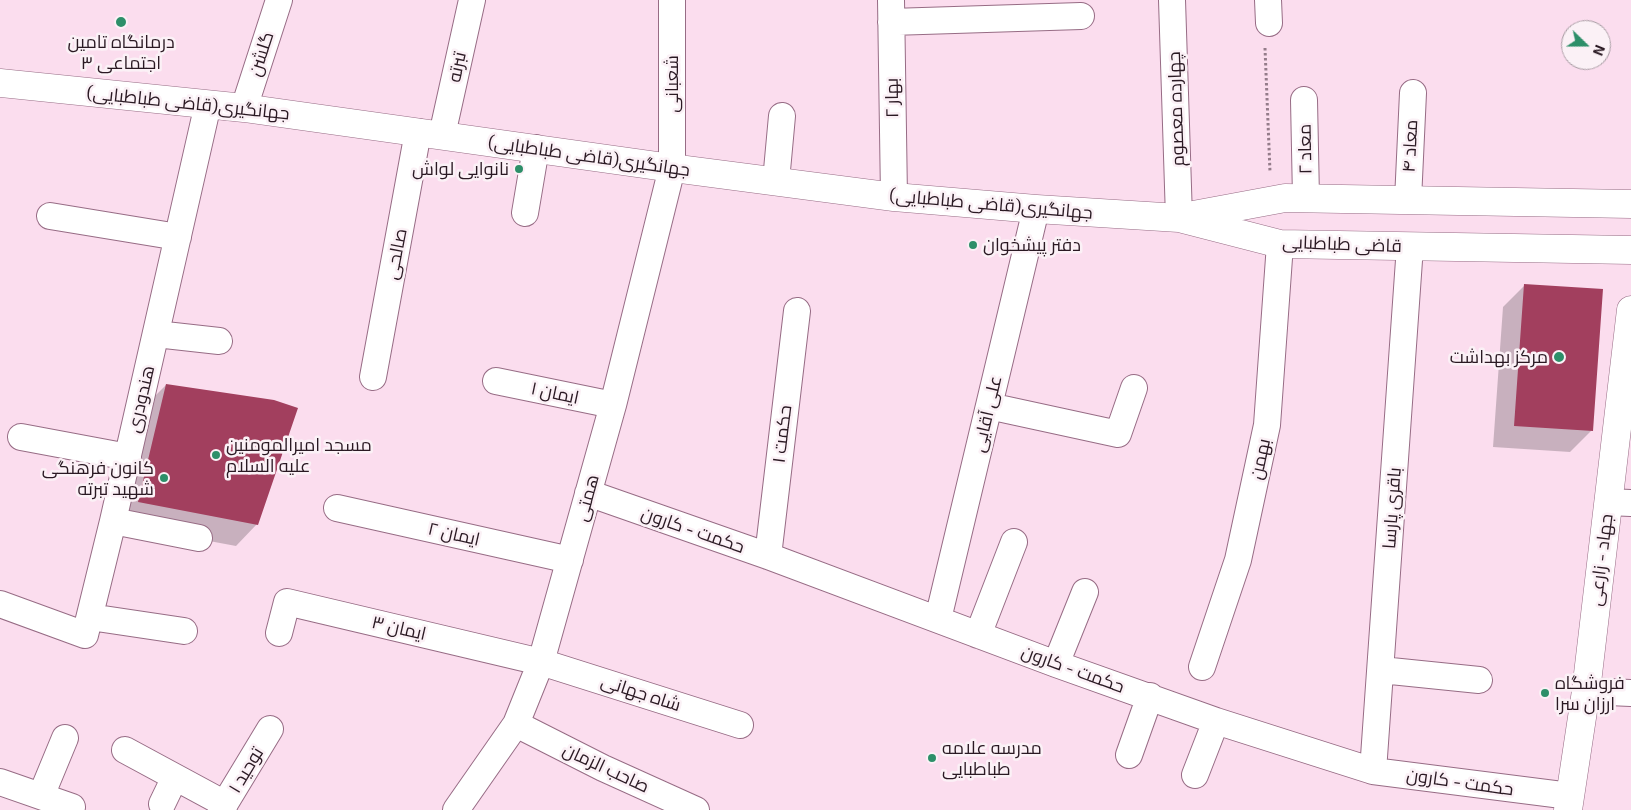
<!DOCTYPE html>
<html>
<head>
<meta charset="utf-8">
<style>
	body { margin:0 }
	#map { position:relative; width:1631px; height:810px; overflow:hidden; background:#fbddee; font-family:"Exo 2",sans-serif }
	canvas { display:block }
	.north { position:absolute; left:1561px; top:20px; width:50px; height:50px; box-sizing:border-box; background:#fbf1f6; border:1px solid #a79ba2; border-radius:50%; rotate:112deg; font-size:14px; font-weight:700; line-height:20px; text-align:center; color:#2a1923 }
	.north::after { content:''; display:block; margin:auto; width:18px; height:22px; background:#2d8f69; clip-path:polygon(50% 0,100% 100%,50% 72%,0 100%) }
</style>
</head>
<body>
<div id="map">
<canvas width="1631" height="810"></canvas>
<div class="north">N</div>
</div>
<script>
const g = document.querySelector('canvas').getContext('2d');
g.lineJoin = 'round';
function paint(path, color) {
  g.fillStyle = color;
  g.fill(path, 'evenodd');
}
function poly(rows) {
  const path = new Path2D();
  for (const r of rows) {
    path.moveTo(r[0], r[1]);
    for (let i = 2; i < r.length; i += 2) path.lineTo(r[i], r[i + 1]);
  }
  return path;
}
function trace(path, color, width, dash) {
  g.strokeStyle = color;
  g.lineWidth = width;
  g.lineCap = dash ? 'butt' : 'round';
  g.setLineDash(dash || []);
  g.stroke(path);
}
function write(font, color, halo, rows, align = 'center') {
  g.font = font + ' "Exo 2",Cairo,sans-serif';
  g.lineWidth = 5;
  g.setLineDash([]);
  g.textBaseline = 'middle';
  g.strokeStyle = halo;
  g.fillStyle = color;
  for (const [text, x, y, turn = 0] of rows) {
    g.save();
    g.translate(x, y);
    g.rotate((+turn || 0) * Math.PI / 180);
    g.textAlign = isNaN(turn) ? turn : align;
    if (halo) g.strokeText(text, 0, 0);
    g.fillText(text, 0, 0);
    g.restore();
  }
}
paint(poly([
	[1525,285,1592,430,1570,452,1493,447,1503,307],
	[166,385,257,524,236,546,118,524,145,406]
]), '#0003');
paint(poly([
	[1524,284,1603,289,1593,431,1514,426],
	[166,384,274,400,298,408,258,525,138,502]
]), '#a23f5e');
const minor = poly([
	[891,0,894,197],
	[1172,0,1179,218],
	[1268,0,1269,23],
	[891,22,1081,16],
	[1304,100,1306,198],
	[244,108,279,0],
	[442,135,472,0],
	[776,181,782,116],
	[1408,200,1413,93],
	[525,213,536,148],
	[50,216,178,237],
	[156,334,219,341],
	[373,377,418,132],
	[496,381,613,405],
	[989,406,1118,434,1134,388],
	[21,437,128,457],
	[588,493,768,556,1056,664,1216,721,1373,771,1570,796],
	[1608,502,1631,503],
	[337,508,570,560],
	[113,521,199,538],
	[768,556,797,311],
	[0,604,85,635,113,521,208,104],
	[90,617,184,631],
	[938,619,1036,209],
	[279,633,287,602,541,662,740,725],
	[978,635,1014,542],
	[1056,664,1085,592],
	[1202,667,1238,560,1267,425,1280,244],
	[1381,670,1479,680],
	[1586,691,1631,693],
	[516,724,603,768,696,810],
	[125,750,225,804],
	[1129,755,1150,696],
	[1373,771,1410,246],
	[1195,775,1216,721],
	[0,782,72,807],
	[41,796,65,738],
	[162,804,175,777],
	[221,810,270,729],
	[456,810,516,724,541,662,613,405,672,168,672,0]
]);
const tertiary = poly([
	[0,83,244,108,672,168,894,197,1036,209,1179,218,1280,244,1631,250],
	[1188,216,1285,198,1631,204],
	[1568,810,1586,691,1631,310]
]);
trace(minor, '#976c85', 28);
trace(tertiary, '#976c85', 29);
trace(poly([
	[1265,48,1270,172]
]), '#947c8a', 3, [2.5, 2.5]);
trace(minor, '#fff', 26);
trace(tertiary, '#fff', 28);
for (const [x, y, r, color] of [
	[121,22,6,"#2d8f69"],
	[519,169,5,"#2d8f69"],
	[973,245,5,"#2d8f69"],
	[1559,357,6,"#2d8f69"],
	[216,455,5,"#2d8f69"],
	[164,478,5,"#2d8f69"],
	[1545,693,5,"#2d8f69"],
	[932,758,5,"#2d8f69"]
]) {
  const dot = new Path2D();
  dot.arc(x, y, r, 0, 2 * Math.PI);
  g.fillStyle = color;
  g.fill(dot);
  trace(dot, '#fbf1f6', 2);
}
write('18px', '#2a1923', '#fbf1f6', [
	["درمانگاه تامین",121,42,"center"],
	["اجتماعی ۳",121,63,"center"],
	["نانوایی لواش",509,169,"right"],
	["دفتر پیشخوان",983,245],
	["مرکز بهداشت",1548,357,"right"],
	["مسجد امیرالمومنین",226,445],
	["علیه السلام",226,466],
	["کانون فرهنگی",154,468,"right"],
	["شهید تبرته",154,489,"right"],
	["فروشگاه",1555,683],
	["ارزان سرا",1555,704],
	["مدرسه علامه",942,748],
	["طباطبایی",942,769]
], 'left');
write('18px', '#2a1923', '#fbf1f6', [
	["گلشن",261,54,-72],
	["تبرته",457,67,-78],
	["شعبانی",672,84,-90],
	["بهار ۲",892,98,-91],
	["جهانگیری(قاضی طباطبایی)",188,103,6],
	["چهارده معصوم",1176,109,-92],
	["معاد ۴",1410,146,-87],
	["معاد ۲",1305,149,-91],
	["جهانگیری(قاضی طباطبایی)",589,156,8],
	["جهانگیری(قاضی طباطبایی)",991,204,5],
	["قاضی طباطبایی",1342,244,2],
	["صالحی",396,254,-79],
	["ایمان ۱",555,393,12],
	["هندودری",141,399,-77],
	["علی آقایی",987,414,-77],
	["حکمت ۱",782,434,-83],
	["بهمن",1260,459,-78],
	["همتی",587,498,-75],
	["باقری پارسا",1392,508,-86],
	["حکمت - کارون",693,530,19],
	["ایمان ۲",454,534,13],
	["جهاد - زارعی",1601,560,-83],
	["ایمان ۳",399,628,13],
	["حکمت - کارون",1073,669,20],
	["شاه جهانی",641,693,18],
	["صاحب الزمان",606,768,25],
	["توحید ۱",246,770,-59],
	["حکمت - کارون",1460,782,8]
]);
</script>
</body>
</html>
